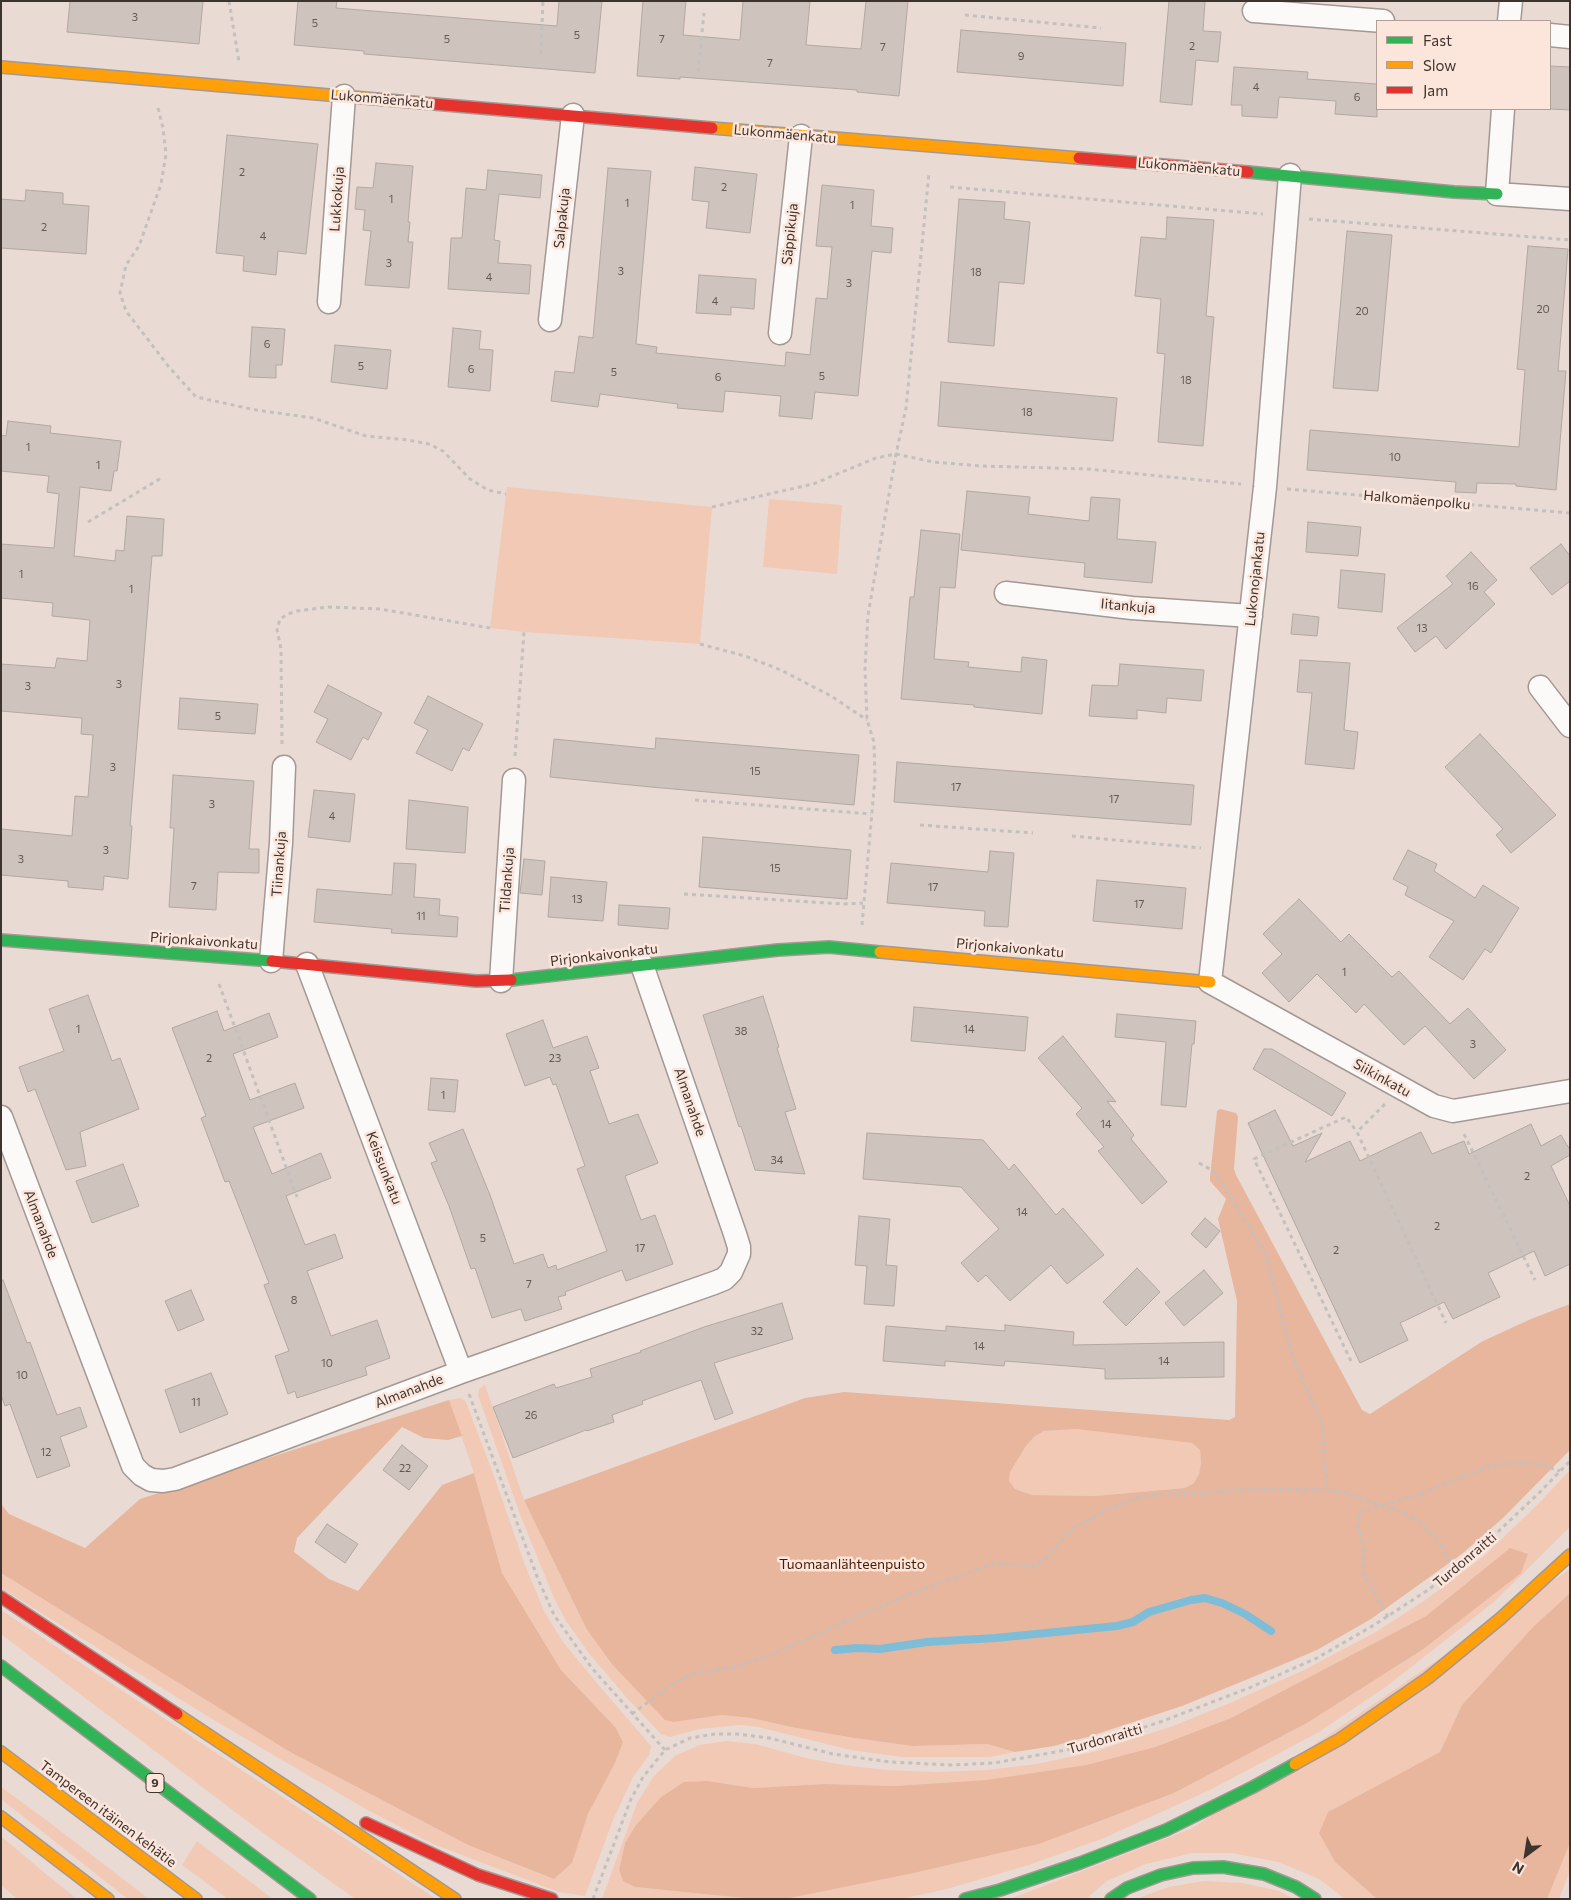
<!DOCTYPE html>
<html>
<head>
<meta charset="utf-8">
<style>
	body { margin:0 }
	#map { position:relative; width:1571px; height:1900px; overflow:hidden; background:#e9dbd4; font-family:Commissioner,sans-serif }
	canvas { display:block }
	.frame { position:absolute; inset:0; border:2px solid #3e342f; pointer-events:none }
	.legend { position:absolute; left:1376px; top:20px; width:175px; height:90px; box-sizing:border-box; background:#fce6dc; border:1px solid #b09f97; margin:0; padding:6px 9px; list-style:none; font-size:15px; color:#3e342f }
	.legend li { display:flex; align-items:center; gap:10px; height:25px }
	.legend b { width:25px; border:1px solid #b09f97 }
	.north { position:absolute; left:1501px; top:1830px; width:50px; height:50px; -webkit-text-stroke:4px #fce6dc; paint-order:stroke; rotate:211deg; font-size:14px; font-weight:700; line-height:20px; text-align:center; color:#3e342f }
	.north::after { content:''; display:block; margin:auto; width:18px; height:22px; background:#3e342f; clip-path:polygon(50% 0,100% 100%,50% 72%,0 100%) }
</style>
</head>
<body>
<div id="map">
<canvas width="1571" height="1900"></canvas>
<div class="frame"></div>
<ul class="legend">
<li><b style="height:6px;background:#30b455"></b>Fast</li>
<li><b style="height:6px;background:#ff9f0a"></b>Slow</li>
<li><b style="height:6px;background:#e5322d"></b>Jam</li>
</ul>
<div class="north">N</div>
</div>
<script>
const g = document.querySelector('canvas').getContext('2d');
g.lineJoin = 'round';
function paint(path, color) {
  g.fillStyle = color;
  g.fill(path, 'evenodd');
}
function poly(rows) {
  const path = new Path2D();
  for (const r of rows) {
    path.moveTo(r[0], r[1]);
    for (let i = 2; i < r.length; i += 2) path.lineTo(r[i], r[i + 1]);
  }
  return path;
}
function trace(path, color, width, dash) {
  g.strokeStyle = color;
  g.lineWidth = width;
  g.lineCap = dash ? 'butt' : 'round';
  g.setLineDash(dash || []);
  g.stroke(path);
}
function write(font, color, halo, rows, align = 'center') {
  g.font = font + ' Commissioner,sans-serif';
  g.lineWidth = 5;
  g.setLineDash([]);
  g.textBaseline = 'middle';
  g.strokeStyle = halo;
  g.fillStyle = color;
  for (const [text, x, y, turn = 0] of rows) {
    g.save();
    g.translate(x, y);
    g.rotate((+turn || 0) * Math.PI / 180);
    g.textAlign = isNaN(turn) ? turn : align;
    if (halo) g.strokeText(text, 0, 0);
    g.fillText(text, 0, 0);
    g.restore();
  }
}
paint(poly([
	[507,487,712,507,700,644,524,632,490,628],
	[769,499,842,505,837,574,763,567],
	[485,1385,524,1500,586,1628,674,1722,722,1715,751,1718,791,1727,854,1738,912,1746,987,1744,1015,1752,990,1757,902,1757,851,1750,758,1727,740,1725,699,1729,670,1737,661,1734,626,1697,588,1652,566,1621,554,1598,521,1517,478,1395,479,1389],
	[461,1398,466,1402,494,1476,525,1565,544,1611,563,1642,596,1682,651,1746,649,1755,633,1777,613,1820,585,1896,559,1892,433,1844,364,1808,212,1719,1,1588,1,1573,290,1752,468,1845,554,1879,572,1863,588,1814,615,1763,623,1741,616,1728,561,1670,502,1573,474,1473,449,1400],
	[1076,1429,1192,1443,1200,1450,1201,1463,1199,1474,1194,1483,1185,1488,1095,1496,1032,1495,1015,1489,1009,1481,1010,1472,1026,1446,1034,1437,1044,1431],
	[1570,1470,1570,1527,1494,1602,1387,1686,1319,1732,1212,1789,1104,1838,1029,1865,947,1889,901,1899,785,1899,914,1873,1039,1844,1174,1793,1307,1723,1422,1650,1510,1548,1426,1616,1231,1718,1155,1747,1086,1765,986,1780,894,1786,825,1784,753,1788,708,1781,660,1798,636,1825,625,1843,619,1870,623,1881,635,1887,753,1899,602,1899,637,1803,654,1776,675,1756,699,1745,726,1741,755,1744,806,1758,843,1765,886,1770,936,1772,987,1770,1037,1764,1093,1752,1173,1726,1230,1703,1302,1671,1376,1632,1427,1599,1484,1556,1539,1503],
	[1570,1569,1570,1593,1533,1627,1462,1705,1440,1752,1328,1812,1319,1833,1335,1862,1377,1899,1345,1899,1319,1879,1278,1862,1232,1853,1192,1853,1146,1864,1107,1881,1086,1899,1010,1899,1193,1828],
	[1,1610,436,1899,355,1899,251,1824,1,1634],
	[1,1787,45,1819,149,1899,128,1899,124,1896,1,1799],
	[1,1836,41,1870,77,1899,17,1899,1,1885],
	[197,1841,261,1890,273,1899,228,1899,182,1865],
	[1570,1843,1570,1871,1559,1899,1547,1899],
	[1204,1881,1242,1883,1279,1891,1294,1899,1136,1899,1169,1887]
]), '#f1c9b5');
paint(poly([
	[1220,1109,1236,1113,1238,1117,1234,1169,1236,1175,1362,1410,1370,1414,1483,1341,1531,1319,1570,1304,1570,1450,1562,1458,1504,1517,1463,1553,1371,1619,1317,1650,1253,1677,1182,1706,1091,1736,1054,1746,1015,1752,987,1744,912,1746,854,1738,791,1727,751,1718,722,1715,674,1722,665,1720,612,1664,586,1628,524,1500,805,1398,844,1392,1229,1420,1235,1417,1237,1301,1218,1219,1226,1199,1210,1181,1210,1177,1217,1111],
	[1076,1429,1192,1443,1200,1450,1201,1463,1199,1474,1194,1483,1185,1488,1095,1496,1032,1495,1015,1489,1009,1481,1010,1472,1026,1446,1034,1437,1044,1431],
	[449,1400,462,1436,448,1440,424,1438,402,1427,297,1538,294,1552,329,1579,358,1591,442,1485,474,1473,502,1573,561,1670,616,1728,623,1742,615,1763,588,1814,572,1863,554,1879,468,1845,290,1752,1,1573,1,1504,9,1514,85,1548,140,1499],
	[1510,1548,1528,1554,1521,1573,1422,1650,1307,1723,1174,1793,1039,1844,914,1873,785,1899,753,1899,635,1887,623,1881,619,1870,625,1843,636,1825,660,1798,684,1782,708,1781,753,1788,825,1784,894,1786,986,1780,1086,1765,1155,1747,1231,1718,1426,1616],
	[1570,1593,1570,1843,1547,1899,1377,1899,1335,1862,1319,1833,1328,1812,1440,1752,1462,1705,1533,1627]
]), '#e7b69d');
trace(poly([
	[835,1650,857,1648,880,1649,927,1642,995,1638,1117,1626,1133,1622,1149,1612,1191,1600,1205,1598,1222,1603,1245,1614,1271,1631]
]), '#7dbdd8', 8);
const building = poly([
	[70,1,203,1,199,44,67,32,70,1],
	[298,1,337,1,336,8,557,26,559,1,602,1,595,73,364,54,364,51,294,45,298,1],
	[643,1,686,1,683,35,740,40,743,1,810,1,806,45,861,49,866,1,908,1,899,96,857,92,857,90,680,77,680,79,637,76,643,1],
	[1169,1,1205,1,1203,31,1221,32,1218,62,1196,60,1192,105,1160,102,1169,1],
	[961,30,1126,43,1123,86,957,72,961,30],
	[1550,66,1570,67,1570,110,1550,109,1550,66],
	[1234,67,1308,72,1307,79,1377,84,1377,117,1335,114,1336,101,1279,97,1277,118,1242,116,1242,105,1231,105,1234,67],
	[227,135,318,144,306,254,278,251,276,275,243,271,244,256,216,253,227,135],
	[376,163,413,166,408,222,410,222,408,242,413,242,409,288,365,285,371,231,363,230,365,210,355,209,357,187,373,188,376,163],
	[695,167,757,174,750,233,706,228,709,202,692,200,695,167],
	[608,168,651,171,636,344,657,347,656,353,785,366,786,352,810,355,816,298,827,299,832,247,816,246,822,185,874,190,871,226,893,228,891,253,872,251,858,396,815,392,812,419,779,416,781,396,725,391,723,412,677,408,678,404,600,394,598,407,551,401,555,371,574,373,579,336,593,338,608,168],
	[488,170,542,175,540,198,499,194,494,240,500,241,498,263,531,265,529,294,448,289,451,238,462,238,466,188,486,190,488,170],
	[26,190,63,193,63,204,89,206,86,254,1,248,1,199,25,201,26,190],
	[959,199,1005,202,1004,219,1030,222,1024,284,999,282,994,346,948,342,959,199],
	[1167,217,1214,220,1206,316,1214,317,1203,446,1158,442,1165,354,1157,353,1161,299,1135,296,1141,237,1166,239,1167,217],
	[1347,231,1392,235,1378,391,1333,388,1347,231],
	[1528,246,1568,249,1558,371,1566,371,1556,490,1516,486,1516,484,1477,483,1476,493,1455,492,1456,482,1307,470,1310,430,1519,447,1525,370,1517,369,1528,246],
	[699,275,756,279,754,309,731,307,731,315,696,313,699,275],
	[252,327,285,329,282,365,276,365,276,378,249,377,252,327],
	[453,328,481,331,479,349,493,350,490,391,448,387,453,328],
	[335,345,391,350,387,389,331,382,335,345],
	[941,382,1117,398,1113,441,938,426,941,382],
	[8,421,51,426,50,433,121,441,117,471,114,471,111,491,80,487,74,556,115,561,116,550,124,551,127,516,164,519,162,556,152,556,130,826,132,826,128,879,104,876,103,890,68,887,68,881,1,875,1,829,72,836,75,796,88,797,93,735,81,734,82,718,1,711,1,664,55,668,57,658,87,661,90,620,52,616,53,603,1,598,1,544,54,548,59,494,47,492,49,476,1,471,1,435,6,436,8,421],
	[967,491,1030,497,1028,514,1089,521,1091,497,1120,499,1117,539,1156,542,1152,583,1084,577,1085,563,961,550,967,491],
	[1308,522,1361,527,1358,556,1306,552,1308,522],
	[921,530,960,534,955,588,940,587,934,659,969,662,968,667,1021,672,1022,657,1047,660,1042,714,974,707,974,705,901,699,910,597,914,597,921,530],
	[1561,544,1570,556,1570,581,1552,595,1530,568,1561,544],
	[1471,552,1497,580,1484,592,1495,604,1446,649,1436,636,1415,652,1397,628,1453,584,1446,576,1471,552],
	[1341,570,1385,574,1382,612,1338,608,1341,570],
	[1293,614,1319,617,1317,636,1291,634,1293,614],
	[1300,660,1350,663,1344,730,1358,732,1354,769,1305,764,1312,693,1297,692,1300,660],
	[1120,664,1204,670,1201,701,1167,698,1166,713,1137,710,1137,719,1089,716,1092,685,1118,686,1120,664],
	[328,685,382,713,368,740,363,737,351,760,316,742,328,719,314,712,328,685],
	[428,696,483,724,469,751,463,748,452,771,416,753,428,730,414,723,428,696],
	[180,698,258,704,255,734,178,729,180,698],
	[1480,734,1556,815,1511,853,1496,835,1503,829,1445,767,1480,734],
	[656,738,859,755,854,805,651,787,550,777,554,739,655,749,656,738],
	[897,762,1194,785,1191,825,894,802,897,762],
	[173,775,254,781,249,849,259,849,259,873,218,872,216,910,169,907,174,828,170,828,173,775],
	[314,790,355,794,350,842,308,837,314,790],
	[409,800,468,807,465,853,406,849,409,800],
	[703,837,851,850,847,899,699,887,703,837],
	[1408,850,1437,864,1434,871,1475,898,1483,885,1519,908,1491,953,1485,949,1463,980,1429,957,1454,921,1405,895,1408,887,1393,879,1408,850],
	[990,851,1014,853,1008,927,984,926,985,911,887,903,891,863,988,872,990,851],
	[524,859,545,861,542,895,520,893,524,859],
	[394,863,416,864,414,897,440,899,439,915,458,917,457,937,391,933,392,929,314,922,317,889,392,895,394,863],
	[551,877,607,882,603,921,548,917,551,877],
	[1097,880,1186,888,1182,929,1093,921,1097,880],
	[1299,899,1341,942,1349,934,1392,977,1399,971,1450,1024,1468,1008,1506,1050,1474,1079,1425,1026,1404,1045,1364,1004,1356,1013,1317,974,1289,1002,1262,973,1282,954,1263,934,1299,899],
	[619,905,670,908,668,929,618,925,619,905],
	[88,995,112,1061,120,1058,139,1109,80,1132,86,1166,66,1170,35,1089,28,1092,19,1067,64,1051,49,1009,88,995],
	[763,996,779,1047,777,1048,796,1109,785,1112,805,1174,755,1170,741,1126,739,1127,703,1015,763,996],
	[914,1007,1028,1017,1025,1051,911,1041,914,1007],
	[217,1011,224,1031,269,1013,278,1037,233,1054,250,1100,295,1083,304,1108,253,1127,272,1174,321,1153,331,1178,286,1196,305,1245,335,1234,343,1258,307,1271,331,1336,377,1320,390,1358,365,1367,367,1375,297,1398,295,1391,288,1394,275,1356,289,1351,264,1285,269,1283,229,1181,225,1182,201,1118,206,1116,172,1028,217,1011],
	[1117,1014,1196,1021,1194,1044,1192,1044,1186,1107,1161,1105,1166,1042,1115,1037,1117,1014],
	[543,1020,553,1048,587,1036,599,1068,590,1071,609,1124,638,1114,658,1163,625,1176,641,1220,655,1215,673,1264,626,1281,622,1270,565,1292,566,1295,558,1297,562,1309,525,1321,521,1309,492,1318,475,1268,471,1269,449,1206,431,1163,437,1161,429,1143,463,1129,490,1195,514,1264,543,1254,548,1268,556,1265,557,1270,607,1251,577,1169,585,1166,556,1084,553,1085,550,1077,525,1086,506,1034,543,1020],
	[1063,1036,1116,1102,1107,1101,1134,1135,1131,1139,1167,1182,1142,1204,1098,1151,1104,1147,1076,1114,1082,1108,1038,1058,1063,1036],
	[1264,1049,1272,1049,1346,1093,1332,1116,1253,1069,1264,1049],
	[431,1078,458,1080,455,1112,428,1110,431,1078],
	[1275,1110,1293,1146,1322,1133,1305,1162,1350,1141,1360,1161,1421,1132,1432,1154,1464,1141,1469,1154,1531,1124,1541,1146,1561,1135,1570,1150,1570,1155,1551,1166,1570,1206,1570,1264,1545,1276,1534,1251,1488,1273,1500,1297,1453,1319,1444,1302,1400,1323,1408,1340,1360,1363,1248,1123,1275,1110],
	[867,1133,983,1140,1009,1170,1014,1164,1056,1215,1063,1208,1104,1255,1067,1284,1051,1265,1010,1301,986,1275,978,1282,961,1263,999,1229,961,1187,863,1179,867,1133],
	[123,1164,139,1206,92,1223,76,1181,123,1164],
	[859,1216,890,1219,886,1265,897,1266,894,1306,864,1304,867,1266,855,1265,859,1216],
	[1205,1218,1220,1231,1206,1248,1191,1234,1205,1218],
	[1137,1268,1160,1292,1126,1326,1103,1302,1137,1268],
	[1204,1270,1223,1293,1184,1326,1165,1303,1204,1270],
	[3,1280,27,1343,30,1342,57,1415,80,1407,87,1427,60,1437,70,1466,37,1478,10,1404,5,1406,1,1395,1,1281,3,1280],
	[191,1290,204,1320,178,1331,165,1301,191,1290],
	[782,1303,793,1339,714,1363,733,1413,715,1420,701,1380,642,1401,643,1404,612,1415,614,1422,587,1431,586,1430,513,1458,493,1407,554,1384,556,1388,592,1377,590,1369,641,1352,640,1351,704,1327,782,1303],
	[1005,1325,1074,1332,1073,1345,1224,1342,1224,1377,1105,1379,1105,1369,1005,1361,1004,1366,945,1361,945,1366,883,1361,886,1326,946,1331,946,1326,1005,1331,1005,1325],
	[211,1373,228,1414,180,1433,165,1390,211,1373],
	[402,1445,428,1466,409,1490,383,1470,402,1445],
	[327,1524,358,1544,345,1563,315,1542,327,1524]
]);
paint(building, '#cec3bd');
trace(building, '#b2a7a1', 1);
const street = poly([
	[1254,11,1383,21],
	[1509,21,1511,1],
	[1550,35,1570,37],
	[1503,109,1497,194,1570,199],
	[1290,175,1265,487,1210,982,1434,1106,1453,1111,1570,1091],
	[329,302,344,96],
	[550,320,573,115],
	[780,333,801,136],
	[1006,593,1132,608,1251,616],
	[1540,687,1570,726],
	[271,961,281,843,284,767],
	[307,964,461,1372],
	[501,981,514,780],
	[1,1117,133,1466,142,1475,151,1480,163,1481,175,1479,461,1372,714,1283,724,1279,731,1272,739,1254,739,1247,735,1234,642,965]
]);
const fast = poly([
	[1248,172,1454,192,1497,194],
	[1,940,272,961],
	[511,980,778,950,829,947,880,952],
	[1,1666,310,1899],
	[965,1899,1000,1890,1080,1863,1166,1830,1253,1787,1295,1764],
	[1111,1899,1127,1888,1161,1875,1193,1868,1223,1867,1264,1874,1296,1887,1315,1899]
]);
const slow = poly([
	[1,67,376,99],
	[712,128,1079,158],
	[880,952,1210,982],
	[177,1714,455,1899],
	[1,1752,196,1899],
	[1295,1764,1340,1739,1428,1678,1501,1618,1570,1555],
	[1,1817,108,1899]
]);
const jam = poly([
	[376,99,712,128],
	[1079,158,1248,172],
	[272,961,476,981,511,980],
	[1,1597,177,1714],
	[366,1823,478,1875,552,1899]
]);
trace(street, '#a39893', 25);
trace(fast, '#a39893', 14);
trace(slow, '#a39893', 14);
trace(jam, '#a39893', 14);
trace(poly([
	[229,1,239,62],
	[965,15,1101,28],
	[541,54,543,1],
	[698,72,704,13],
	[158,108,163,128,166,154,161,184,139,246,126,265,120,293,126,311,169,367,196,397,256,410,313,418,366,436,408,440,429,444,443,451,470,479,488,490,506,494],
	[950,187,1263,214],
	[1309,219,1570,240],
	[1287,489,1570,513],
	[712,507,813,484,876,458,896,454,933,462,981,466,1088,469,1241,484],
	[88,522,163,477],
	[700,644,745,656,781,670,831,696,867,720],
	[282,744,281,649,277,630,280,619,288,614,297,611,328,607,380,609,490,628],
	[515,756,524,632],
	[695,800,871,814],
	[920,825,1033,833],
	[1072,836,1201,848],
	[684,894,844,904,863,903],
	[862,925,875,778,874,742,867,720,865,668,868,615,896,454,906,408,929,173],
	[219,984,297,1197],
	[1385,1104,1357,1132,1446,1323],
	[1464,1134,1535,1280],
	[1199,1163,1215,1172,1266,1255,1291,1352,1322,1424,1327,1490],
	[1351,1361,1254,1159,1346,1117,1357,1132],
	[469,1394,538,1579,554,1615,591,1667,665,1750],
	[1388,1617,1363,1573,1363,1545,1358,1527,1360,1511,1418,1495,1489,1466,1514,1463,1540,1464,1560,1471],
	[632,1714,674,1683,695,1673,737,1667,772,1654,902,1597,995,1563,1034,1566,1046,1558,1072,1529,1113,1507,1137,1498,1166,1494,1209,1493,1250,1489,1327,1490,1346,1493,1405,1513,1420,1523,1435,1537,1456,1570],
	[593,1899,631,1799,643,1777,665,1750,690,1738,715,1734,737,1734,769,1738,833,1754,890,1762,951,1765,994,1763,1083,1747,1160,1722,1249,1688,1317,1658,1374,1625,1428,1590,1469,1559,1538,1494,1570,1461]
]), '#c3c0be', 3, [4, 4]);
trace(street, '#fcfaf9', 22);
trace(fast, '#30b455', 11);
trace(slow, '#ff9f0a', 11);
trace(jam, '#e5322d', 11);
write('11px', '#645a55', null, [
	["3",135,17],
	["5",315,23],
	["5",577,35],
	["5",447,39],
	["7",662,39],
	["2",1192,46],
	["7",883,47],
	["9",1021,56],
	["7",770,63],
	["4",1256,87],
	["6",1357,97],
	["2",242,172],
	["2",724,187],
	["1",391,199],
	["1",627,203],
	["1",852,205],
	["2",44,227],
	["4",263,236],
	["3",389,263],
	["3",621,271],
	["18",976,272],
	["4",489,277],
	["3",849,283],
	["4",715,301],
	["20",1543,309],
	["20",1362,311],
	["6",267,344],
	["5",361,366],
	["6",471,369],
	["5",614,372],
	["5",822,376],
	["6",718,377],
	["18",1186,380],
	["18",1027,412],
	["1",28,447],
	["10",1395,457],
	["1",98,465],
	["1",21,574],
	["16",1473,586],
	["1",131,589],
	["13",1422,628],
	["3",119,684],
	["3",28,686],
	["5",218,716],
	["3",113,767],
	["15",755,771],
	["17",956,787],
	["17",1114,799],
	["3",212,804],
	["4",332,816],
	["3",106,850],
	["3",21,859],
	["15",775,868],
	["7",194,886],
	["17",933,887],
	["13",577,899],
	["17",1139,904],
	["11",421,916],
	["1",1344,972],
	["1",78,1029],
	["14",969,1029],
	["38",741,1031],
	["3",1473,1044],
	["2",209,1058],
	["23",555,1058],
	["1",443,1095],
	["14",1106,1124],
	["34",777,1160],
	["2",1527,1176],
	["14",1022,1212],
	["2",1437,1226],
	["5",483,1238],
	["17",640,1248],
	["2",1336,1250],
	["7",529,1284],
	["8",294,1300],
	["32",757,1331],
	["14",979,1346],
	["14",1164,1361],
	["10",327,1363],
	["10",22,1375],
	["11",196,1402],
	["26",531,1415],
	["12",46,1452],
	["22",405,1468]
]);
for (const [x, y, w] of [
	[155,1783,18]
]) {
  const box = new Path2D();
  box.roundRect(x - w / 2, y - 9.5, w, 19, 4);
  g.fillStyle = '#fce6dc';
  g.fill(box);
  trace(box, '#3e342f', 1);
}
write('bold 12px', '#3e342f', null, [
	["9",155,1783]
]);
write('14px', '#3e342f', '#fce6dc', [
	["Lukonmäenkatu",382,99,5],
	["Lukonmäenkatu",785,134,5],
	["Lukonmäenkatu",1189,167,5],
	["Lukkokuja",337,199,-86],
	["Salpakuja",562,218,-84],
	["Säppikuja",790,234,-84],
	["Halkomäenpolku",1417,500,5],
	["Lukonojankatu",1255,579,-84],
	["Iitankuja",1128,606,5],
	["Tiinankuja",279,864,-86],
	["Tildankuja",507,880,-86],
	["Pirjonkaivonkatu",204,941,4],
	["Pirjonkaivonkatu",1010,948,5],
	["Pirjonkaivonkatu",604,955,-7],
	["Siikinkatu",1382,1078,29],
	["Almanahde",690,1102,71],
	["Keissunkatu",384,1168,69],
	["Almanahde",41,1224,69],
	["Almanahde",409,1391,-21],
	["Turdonraitti",1465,1560,-40],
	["Turdonraitti",1105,1739,-16],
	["Tampereen itäinen kehätie",108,1814,37]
]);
write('14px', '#4b1b00', '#fce6dc', [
	["Tuomaanlähteenpuisto",852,1564]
]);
</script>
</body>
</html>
